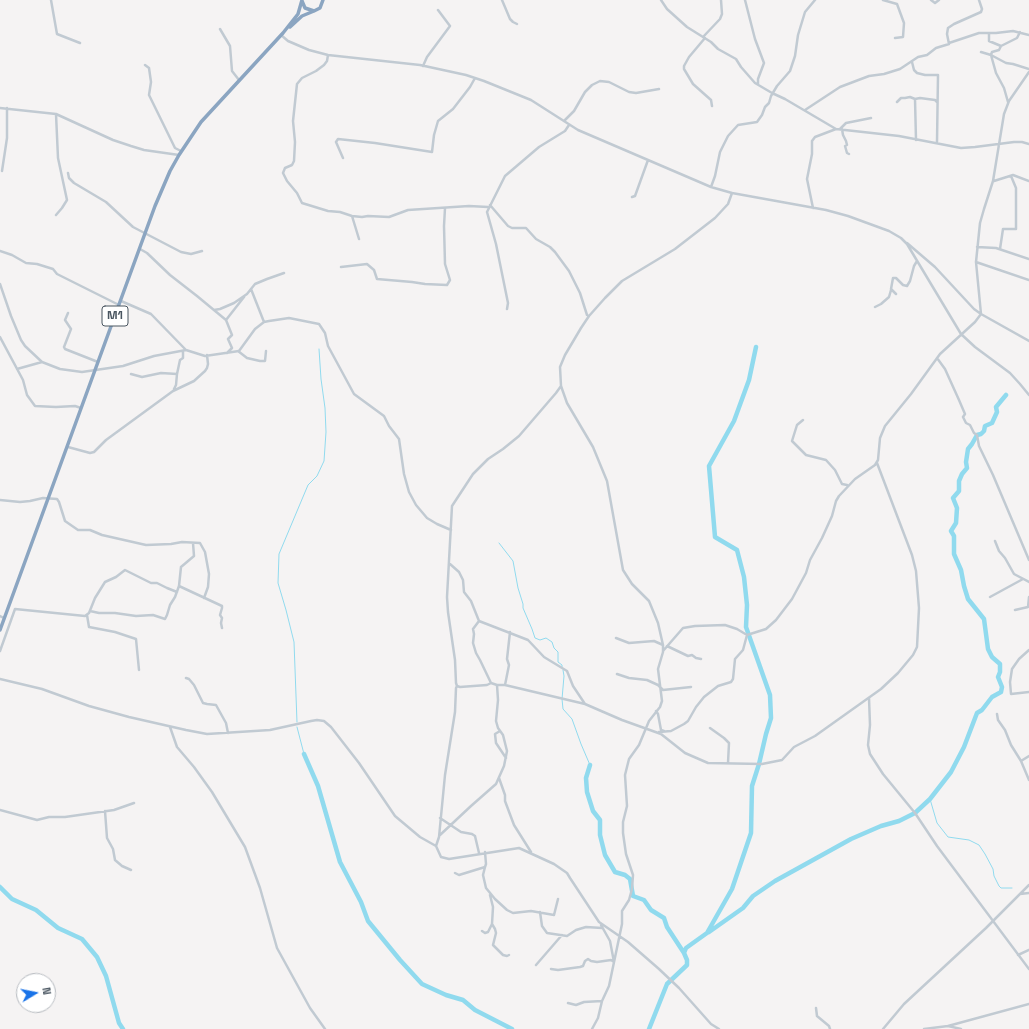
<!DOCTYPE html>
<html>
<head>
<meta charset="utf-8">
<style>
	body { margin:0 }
	#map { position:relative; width:1029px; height:1029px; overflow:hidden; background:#f5f3f3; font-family:"Space Grotesk",sans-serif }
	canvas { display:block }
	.north { position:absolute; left:16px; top:973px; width:40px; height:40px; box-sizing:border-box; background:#fff; border:1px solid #b7bbc0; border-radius:50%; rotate:80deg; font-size:11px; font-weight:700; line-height:16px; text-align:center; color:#4a5661 }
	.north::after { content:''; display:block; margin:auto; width:14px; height:18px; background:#1a73e8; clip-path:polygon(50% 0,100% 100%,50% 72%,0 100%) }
</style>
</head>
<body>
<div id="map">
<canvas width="1029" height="1029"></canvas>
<div class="north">N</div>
</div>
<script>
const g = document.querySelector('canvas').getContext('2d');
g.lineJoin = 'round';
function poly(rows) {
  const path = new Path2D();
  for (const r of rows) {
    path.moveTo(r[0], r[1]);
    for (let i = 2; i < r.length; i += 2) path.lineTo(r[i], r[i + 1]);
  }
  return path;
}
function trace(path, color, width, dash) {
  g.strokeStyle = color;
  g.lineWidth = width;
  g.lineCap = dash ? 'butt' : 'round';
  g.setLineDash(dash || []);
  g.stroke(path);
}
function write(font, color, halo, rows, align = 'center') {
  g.font = font + ' "Space Grotesk",sans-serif';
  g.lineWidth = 3;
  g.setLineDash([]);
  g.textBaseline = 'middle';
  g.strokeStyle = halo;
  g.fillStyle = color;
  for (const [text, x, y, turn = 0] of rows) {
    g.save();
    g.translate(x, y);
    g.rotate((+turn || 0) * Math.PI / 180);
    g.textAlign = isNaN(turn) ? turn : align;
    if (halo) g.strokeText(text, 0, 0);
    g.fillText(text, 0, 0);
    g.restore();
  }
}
trace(poly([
	[499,543,513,561,518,588,523,604,523,608,532,629,535,638,540,640,546,638,552,642,554,648,558,652,558,662,562,665,562,667],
	[563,670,564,676,562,699,563,709,572,719,581,744,590,765],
	[297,722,294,642,286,610,278,583,279,554,308,485,317,476,324,461,326,432,325,408,321,379,319,349],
	[297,727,304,754],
	[930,799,937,823,948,837,969,840,979,845,985,854,993,869,994,876,999,886,1001,888,1012,888]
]), '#90daee', 1);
trace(poly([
	[304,754,318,786,340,862,361,902,368,921,400,960,422,984,446,995,463,1000,475,1010,512,1029],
	[590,765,586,778,587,792,593,811,600,820,600,835,605,855,615,872,625,875,630,879,633,896,644,900,651,910,664,918,667,927,684,953],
	[0,887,12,899,36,910,58,928,82,939,97,957,106,976,119,1023,123,1029],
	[709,932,743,908,753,896,775,881,851,839,881,826,899,821,915,813,930,799,951,772,964,747,977,713,982,710,992,697,1001,692,1002,687,998,677,1000,672,1000,664,992,657,988,649,984,619,968,599,964,586,961,570,954,554,954,536,951,531,956,523,957,508,953,498,959,491,959,481,962,474,967,468,966,462,968,449,972,444,977,435,981,434,984,431,985,426,992,423,997,412,996,407,1006,395],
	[649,1029,667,984,687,965,687,960,684,953,686,948,707,933,732,889,751,833,752,786,759,764,766,734,771,718,770,695,746,627,747,605,744,577,737,550,715,537,709,466,734,421,749,380,756,347]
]), '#90daee', 4.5);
trace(poly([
	[51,0,57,34,80,43],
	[502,0,510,19,513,22,517,24],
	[661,0,667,9,687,27,711,42,718,49,736,59,741,67,755,83,772,93,785,99,836,129,899,136,961,148,975,147,1014,142,1022,142,1029,144],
	[745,0,755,39,764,63,758,79,758,84],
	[883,0,897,4,904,23,903,37,895,38],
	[931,0,935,3,939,0],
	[220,29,230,46,232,71,239,80],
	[989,33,989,41,1001,46],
	[281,35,288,41,309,50,328,55,420,65,466,75,484,81,531,100,578,130,711,187,732,193,826,210,848,216,889,231,901,238,907,244,961,334,975,347,1010,373,1020,384,1029,395],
	[703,37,720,19,722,14,721,0],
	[705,38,689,57,684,66,684,69,693,84,711,100,712,106],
	[949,43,979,33,996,33,1013,31,1029,35],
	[981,52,991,55,1006,63,1013,64,1029,69],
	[328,55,327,61,324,65,316,71,302,78,297,84,293,121,295,142,294,161,292,165,285,168,283,173,287,181,297,193,302,203,328,211,340,212,352,216,362,217,368,216,389,217,408,210,469,206,488,207],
	[912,62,914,70,917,73,925,75,938,75,937,142],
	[145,65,149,68,151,82,149,95,175,148,181,151],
	[423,66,427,57,450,26,438,10],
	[915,99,920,98,935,100,937,102],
	[897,102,901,98,905,98,910,97,915,99,916,140],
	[1008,102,1004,88,996,73,991,55,992,52,999,50,1001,46,1017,38,1020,32],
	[0,108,56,114,113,140,131,146,144,150,179,155],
	[805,110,840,87,869,76,884,74,900,69,918,57,927,55,936,48,949,44,947,34,948,28,954,24,981,12,982,9,979,0],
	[564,121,574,111,585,92,592,85,600,81,609,82,629,92,636,93,659,89],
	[840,129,846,123,871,118],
	[842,129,843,135,846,141,847,145,845,146,847,153,849,154],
	[343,158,336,142,338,139,375,143,432,152,434,135,438,121,453,109,470,87,475,78],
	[2,171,7,138,7,108],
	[68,173,69,178,74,183,106,202,133,227,181,252,191,254,202,251],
	[994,181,1013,175,1029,181],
	[711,187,715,176,720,152,728,136,738,125,757,122,762,115,765,107,769,103,771,96,777,86,790,71,795,56,798,35,805,12,815,0],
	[632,197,635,196,648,160],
	[490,205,508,226,512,228,526,228,536,239,550,247,555,252,569,271,580,293,587,315,589,316],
	[813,208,807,179,812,154,812,141,815,137,836,129],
	[56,215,62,208,67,200,58,158,56,114],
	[352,216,359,239],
	[907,243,935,267,974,309,981,314,1029,341],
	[977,247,996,248,1029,259],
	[140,249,147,253,170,275,197,296,226,320,232,335,228,339,232,348,227,353],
	[1000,249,1003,229,1016,229,1016,188,1011,176],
	[0,251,12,255,26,263,37,264,53,269,57,274,119,305],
	[976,262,1029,280],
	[341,267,367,264,374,270,377,279,412,282,425,284,447,285,450,280,445,264,444,226,445,208],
	[0,284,11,316,21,340,25,346,42,362,60,369,82,372,123,366,154,356,186,350],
	[251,289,264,322],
	[896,294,891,289,893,278,896,278,903,285,907,286,910,281,914,266,917,261],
	[121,301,151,314,186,350,205,356,239,351,255,329,264,322,269,321,289,318,319,324,325,333,328,346,354,394,384,416,389,426,399,439,404,474,409,492,416,505,427,518,437,524,451,530],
	[875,307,881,304,889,297,891,290],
	[507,309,508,303,496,244,487,212,505,176,539,147,565,131,569,125],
	[214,310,220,309,234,303,247,294,255,284,267,279,284,273],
	[68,313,65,320,71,329,64,347,65,349,98,362],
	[226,320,244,297],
	[0,337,23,380,27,395,35,406,56,407,75,406,81,408],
	[238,351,247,358,260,361,265,361,266,351],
	[937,358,945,369,959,400,965,414,963,417,966,423,970,425,974,433,977,435,979,446,993,475,1029,560],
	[17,369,42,362],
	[131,374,142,377,161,373,177,374],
	[174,389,176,385,177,374,180,360,183,358,183,351],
	[803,420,797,425,792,441,806,455,826,460,835,470,842,484,847,485],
	[68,447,90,453,94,452,106,440,173,391,194,381,205,371,207,368,208,364,207,355],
	[0,500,20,502,30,501,43,498,57,499,59,502,65,521,78,530,90,530,102,535,146,545,171,544,182,542,200,543,205,552,209,574,208,587,204,598],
	[995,541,999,551,1005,558,1014,574,1029,582],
	[193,543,194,556,181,567,179,586,222,606,222,608,220,615,222,618,221,623,222,628],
	[450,564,459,572,463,580,464,592,471,601,479,621,528,640,544,657,567,671,573,686,585,704],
	[990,597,1023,579],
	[1015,610,1028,607,1029,597],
	[90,611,99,613,115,613,136,616,153,615,165,619,167,615,170,605,175,597,179,586],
	[87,615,89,627,115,632,136,639,139,670],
	[0,616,4,618],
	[479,621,473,629,474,634,473,643,476,653,480,660,491,683],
	[616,638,629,643,654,641,663,645],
	[667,646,688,656,692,655,696,658,701,659],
	[1029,650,1019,659,1012,669,1010,682,1011,694,1029,692],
	[0,651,15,609,85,616,89,613,95,598,105,582,116,577,125,570,151,583,157,583,167,588,177,592],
	[663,651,683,628,695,626,725,625,737,629,747,635,766,629,776,620,792,599,806,573,810,560,822,538,832,516,836,501,839,496,855,479,875,465,878,460,880,438,885,426,911,394,940,354,975,322,981,314,976,262,980,223,984,209,993,181,1004,114,1009,101,1029,72],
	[617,674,629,678,647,680,658,685,663,690,691,687],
	[186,678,189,679,194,685,203,703,207,704,216,705,226,723,228,733],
	[0,679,42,689,89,706,129,717,186,730,207,734,270,730,311,721,317,720,324,721,331,727,359,763,395,816,420,837,436,846,441,857,449,859,519,848,554,864,567,873,570,878,599,922,628,942,659,969,679,988,711,1024,719,1029],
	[505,685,509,665,507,659,510,632],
	[457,686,460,687,487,685,491,683,497,685,505,685,585,704,622,720,661,734,685,753,708,763,762,764,782,760,794,747,815,736,881,689,898,673,913,655,917,647,919,608,916,571,912,555,877,463],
	[869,698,870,725,868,745,870,754,883,774,915,813,937,846,1029,969],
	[656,711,658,714,661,730,664,731],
	[997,714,998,720,1005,730,1011,745,1021,761,1029,780],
	[170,727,177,747,194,767,212,792,245,847,260,888,277,948,310,1008,325,1029],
	[710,728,724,738,729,743,728,763],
	[500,731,495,734,496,743,506,758],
	[659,732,671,731,684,724,688,721,696,707,704,697,718,686,731,682,733,679,735,659,743,650,747,635],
	[1021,761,1029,756],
	[499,778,505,795,505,801,514,825,531,852],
	[0,810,37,820,49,817,65,817,114,810,134,803],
	[105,811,107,838,113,849,115,860,122,866,131,870],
	[440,818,461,832,472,834,475,836,479,853],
	[440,835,471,806,496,784,504,766,507,751,503,735,498,728,496,721,498,700,497,685],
	[436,846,439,837,445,775,455,712,456,688,457,686,456,683,455,660,448,612,447,597,452,506,473,474,488,459,503,449,519,436,556,393,561,386],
	[485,867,483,875,486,888,495,899,507,910,513,913,531,911,554,915,558,899],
	[455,873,459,875,485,867,486,864,485,852],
	[1020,894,1029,893],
	[540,912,542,926,547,933,567,936,576,930,586,927,602,928],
	[492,924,495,929,496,933,493,945,503,955,507,956,509,955],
	[482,931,485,933,488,932,492,924,493,907,490,895],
	[1018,955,1029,950],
	[536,965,562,935],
	[551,969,558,970,580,967,583,966,585,961,588,959,591,961,597,962,611,960,614,962,610,941,601,925],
	[568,1003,576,1005,584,1002,602,1001],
	[816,1008,817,1016,829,1026,830,1029],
	[948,1026,1029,1004],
	[592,1029,598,1018,602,1001,609,986,622,924,622,911,629,900,632,889,633,875,626,854,623,833,623,822,627,806,625,775,629,759,639,745,649,721,660,707,662,701,658,669,663,652,663,645,658,623,649,601,632,584,623,570,607,481,593,447,567,403,561,386,560,367,565,355,581,328,589,316,605,298,622,281,675,249,715,218,728,204,732,193],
	[883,1029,904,1004,986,928,1029,885],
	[924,1029,948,1026,961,1029]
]), '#c1cad2', 2.5);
trace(poly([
	[302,1,305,8,314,11,320,8,323,0],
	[290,27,302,16,314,11],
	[0,630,155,206,170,171,179,155,201,122,283,33,298,14,302,0]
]), '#8ba5c1', 3.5);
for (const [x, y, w] of [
	[115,316,26]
]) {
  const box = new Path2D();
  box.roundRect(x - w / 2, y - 10, w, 20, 3);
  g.fillStyle = '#fff';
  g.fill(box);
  trace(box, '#4a5661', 1);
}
write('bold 12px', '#4a5661', null, [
	["M1",115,316]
]);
</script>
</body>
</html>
